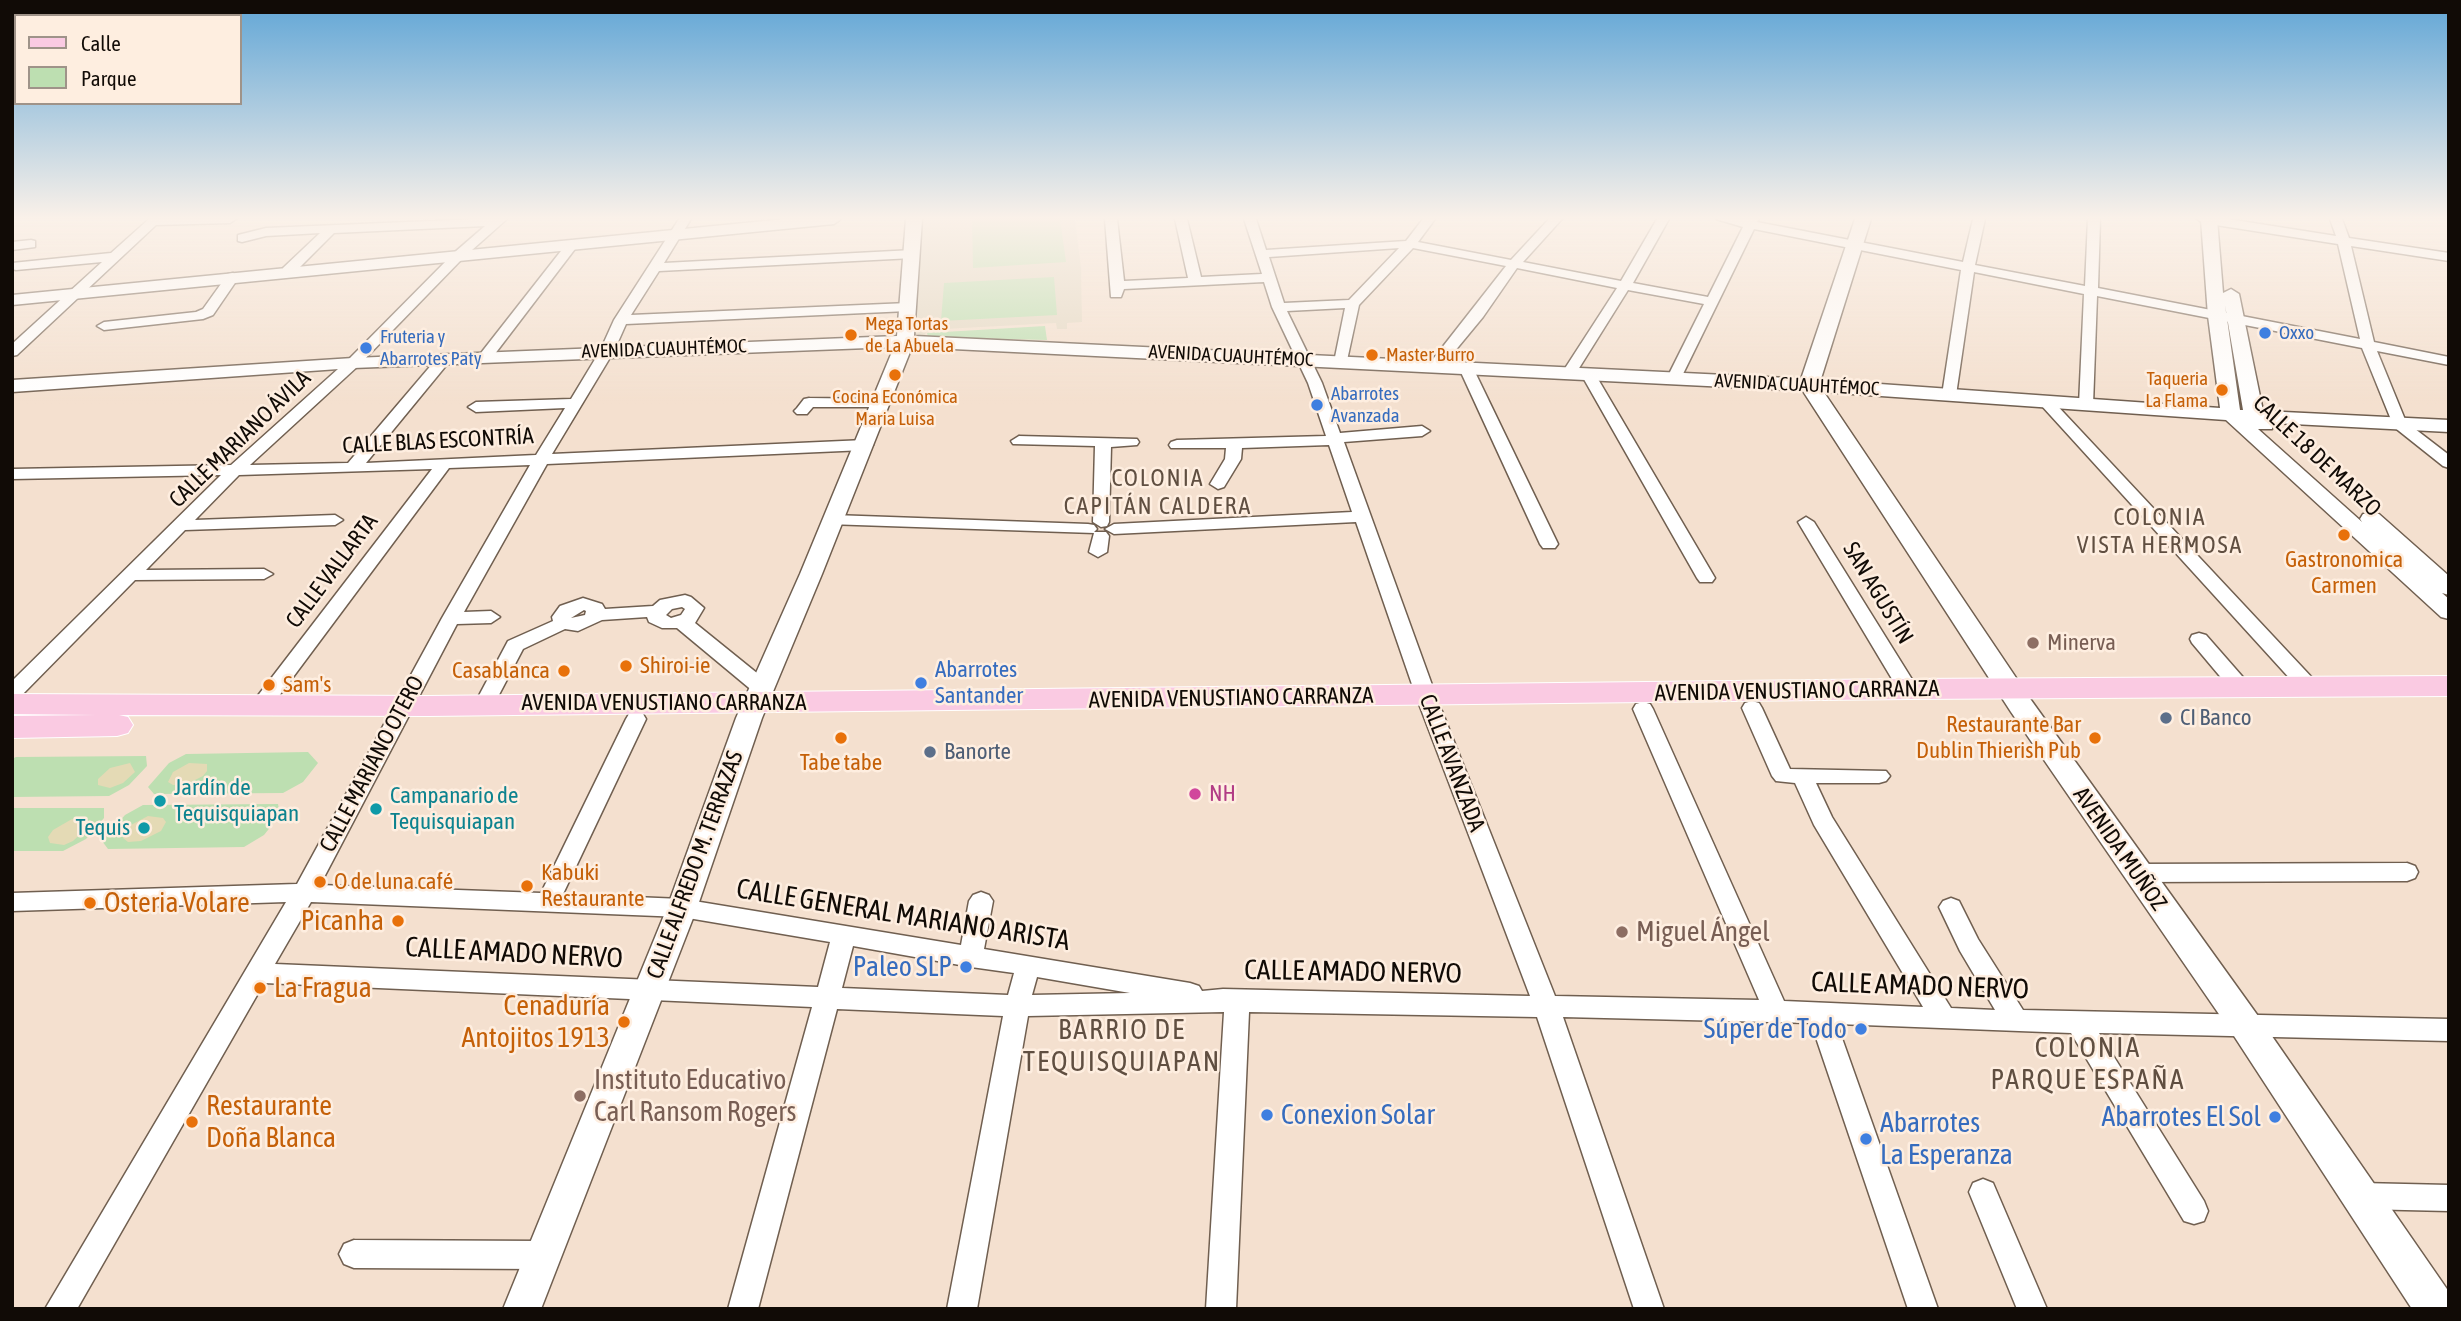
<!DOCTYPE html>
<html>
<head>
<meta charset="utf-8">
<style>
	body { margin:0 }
	#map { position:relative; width:2461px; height:1321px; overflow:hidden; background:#f4e0cf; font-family:"Asap Condensed",sans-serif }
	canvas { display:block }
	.frame { position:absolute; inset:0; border:14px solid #110b06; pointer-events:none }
	.legend { position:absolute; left:14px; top:14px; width:228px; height:91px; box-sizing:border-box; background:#feeee0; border:2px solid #9f9389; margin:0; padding:9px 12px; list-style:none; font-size:21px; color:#110b06 }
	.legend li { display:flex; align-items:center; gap:14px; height:35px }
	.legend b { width:35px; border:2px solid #9f9389 }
</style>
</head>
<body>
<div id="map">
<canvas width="2461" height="1321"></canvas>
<div class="frame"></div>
<ul class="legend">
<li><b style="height:9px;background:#facae2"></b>Calle</li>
<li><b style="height:19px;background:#bddfb1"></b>Parque</li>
</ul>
</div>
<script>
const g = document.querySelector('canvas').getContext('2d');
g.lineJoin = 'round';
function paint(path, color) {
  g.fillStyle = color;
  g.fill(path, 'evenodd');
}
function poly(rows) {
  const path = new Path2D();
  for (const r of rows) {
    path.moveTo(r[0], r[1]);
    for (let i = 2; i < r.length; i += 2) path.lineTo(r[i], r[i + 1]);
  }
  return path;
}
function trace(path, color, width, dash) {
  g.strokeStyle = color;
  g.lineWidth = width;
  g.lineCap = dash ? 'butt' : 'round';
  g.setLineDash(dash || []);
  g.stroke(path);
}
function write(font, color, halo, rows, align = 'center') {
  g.font = font + ' "Asap Condensed",sans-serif';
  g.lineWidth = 5;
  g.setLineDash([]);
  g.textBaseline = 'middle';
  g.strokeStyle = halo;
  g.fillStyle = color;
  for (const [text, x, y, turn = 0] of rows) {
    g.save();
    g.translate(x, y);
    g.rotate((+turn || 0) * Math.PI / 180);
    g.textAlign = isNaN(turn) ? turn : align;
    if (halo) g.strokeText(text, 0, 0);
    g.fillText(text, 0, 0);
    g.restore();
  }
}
paint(poly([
	[922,219,1075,219,1081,267,1082,322,1067,323,1067,329,1057,329,1056,323,926,330,925,337,912,333]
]), '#e4d9c4');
paint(poly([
	[972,219,1060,219,1066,262,973,268],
	[1054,277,1057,315,941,321,944,283],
	[1045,326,1047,340,928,337,927,333],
	[308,752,318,763,303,782,283,793,154,794,148,787,169,763,186,754],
	[146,756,147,766,129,785,109,796,12,797,12,759,16,757],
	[278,804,280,815,264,835,244,847,108,849,102,841,125,815,143,805],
	[12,808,104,808,104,818,86,839,63,851,12,851]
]), '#bddfb1');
paint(poly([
	[130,763,135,772,123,783,110,788,98,785,98,779,110,768],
	[189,763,207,764,207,771,203,776,185,785,173,785,168,782,173,772],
	[148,816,163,818,166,822,161,831,141,841,128,842,123,838,123,833,129,826],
	[72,819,89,821,89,826,73,841,64,845,50,843,48,837,53,830]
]), '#e4dab5');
const minor = poly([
	[149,219,236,219,230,223,156,225,17,355,12,356,12,344,102,262,16,270,12,269,12,263,111,253,149,219],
	[477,219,507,219,463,258,358,366,250,465,348,463,439,356,444,355,449,356,449,362,366,463,536,455,565,408,476,412,468,407,476,402,571,399,600,351,614,320,679,219,691,219,664,263,913,250,919,254,913,258,659,271,631,315,908,303,915,307,908,311,626,324,614,351,552,454,865,440,873,445,865,450,547,464,464,612,491,611,500,617,491,623,457,624,320,885,541,893,626,719,629,714,636,712,643,714,646,719,563,894,682,899,961,945,969,901,973,895,981,892,989,895,993,901,984,949,1190,983,1199,986,1202,991,1223,989,1530,996,1416,696,1356,522,1114,534,1105,529,1114,524,1352,512,1329,445,1242,448,1241,459,1224,487,1218,489,1210,484,1225,459,1226,448,1171,448,1169,445,1171,442,1177,440,1326,436,1308,383,1272,307,1264,282,1124,289,1121,297,1111,297,1105,219,1117,219,1124,281,1188,278,1175,219,1187,219,1201,277,1262,274,1244,219,1256,219,1266,250,1406,241,1423,219,1435,219,1418,242,1511,260,1549,219,1562,219,1523,262,1621,281,1657,219,1669,219,1633,283,1708,297,1743,227,1716,219,1759,219,1757,222,1963,262,1973,219,1985,219,1975,265,2085,286,2088,219,2100,219,2098,288,2360,339,2338,244,2203,223,2197,219,2228,219,2336,236,2330,219,2342,219,2349,238,2449,253,2449,261,2351,246,2374,342,2449,357,2449,365,2377,351,2406,422,2449,455,2449,468,2443,466,2394,427,2362,348,2097,296,2093,405,2091,408,2081,408,2079,405,2084,294,1974,272,1956,395,1954,398,1944,398,1942,395,1961,270,1754,229,1681,378,1674,382,1667,378,1704,304,1628,290,1576,373,1569,377,1562,373,1617,288,1517,268,1483,317,1440,369,1430,369,1428,366,1430,363,1506,266,1413,248,1359,305,1346,365,1336,365,1334,362,1345,308,1287,311,1322,383,1340,433,1422,426,1430,431,1422,436,1344,442,1436,696,1555,996,1759,1000,1633,709,1636,704,1643,702,1650,704,1653,709,1784,1001,1923,1007,1814,825,1795,783,1776,781,1772,776,1742,708,1745,703,1752,701,1759,703,1762,708,1790,769,1886,771,1890,776,1886,781,1879,783,1816,783,1832,817,1951,1008,1995,1010,1960,951,1939,907,1943,901,1951,898,1959,901,1978,939,2023,1010,2449,1019,2449,1041,2099,1033,2204,1201,2208,1211,2204,1221,2194,1224,2184,1221,2071,1033,1837,1024,1938,1309,1908,1309,1811,1023,1563,1017,1664,1309,1634,1309,1537,1017,1249,1012,1236,1309,1206,1309,1224,1012,1028,1016,977,1309,947,1309,1003,1016,837,1009,758,1309,728,1309,812,1007,264,983,77,1309,45,1309,286,902,12,911,12,893,297,884,442,618,530,465,449,468,267,712,260,714,253,712,250,707,253,702,432,469,239,475,195,520,335,515,343,520,335,525,185,530,146,570,264,569,273,574,264,579,135,580,19,698,12,699,12,681,221,475,12,479,12,469,231,465,348,360,455,252,485,226,334,233,293,274,288,275,283,274,283,268,320,233,266,236,242,242,238,241,238,235,266,228,477,219],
	[1399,248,1349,300,1284,303,1269,257,1399,248],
	[311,902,682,917,830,942,818,987,275,964,311,902],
	[853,946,971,967,1014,973,1008,995,842,988,853,946],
	[1037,977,1130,993,1032,995,1037,977],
	[31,240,35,241,35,247,12,250,12,242,31,240],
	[572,241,578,245,491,359,481,359,481,353,568,242,572,241],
	[233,273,239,277,213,315,203,319,104,330,97,326,104,322,196,312,203,309,228,274,233,273],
	[1466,364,1473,368,1558,544,1555,548,1543,548,1540,544,1459,368,1466,364],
	[1588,370,1595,374,1715,578,1712,582,1700,582,1697,578,1581,374,1588,370],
	[809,398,881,399,888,403,881,407,813,407,807,414,797,414,794,411,797,408,804,399,809,398],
	[2046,398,2051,399,2317,683,2320,688,2317,693,2303,693,2041,405,2039,402,2046,398],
	[1019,436,1137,439,1139,442,1137,445,1111,447,1109,522,1107,526,1101,527,1093,522,1095,446,1013,444,1011,441,1019,436],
	[833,515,1088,524,1094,525,1097,529,1094,532,1106,532,1109,536,1107,552,1098,557,1089,552,1094,533,827,524,825,520,827,516,833,515],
	[1806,517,1814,522,1918,689,1915,694,1901,694,1898,689,1798,522,1806,517],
	[685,595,691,597,704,608,695,623,768,682,771,687,768,692,754,692,677,628,662,628,649,622,647,617,602,620,578,631,565,629,523,649,491,710,477,710,474,705,508,641,553,621,552,617,560,606,583,598,602,604,605,609,653,606,660,600,685,595],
	[682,607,685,609,681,615,671,618,666,615,672,609,682,607],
	[584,610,586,611,585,615,571,618,584,610],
	[2199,633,2206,635,2248,683,2251,688,2248,693,2234,693,2192,643,2190,639,2192,635,2199,633],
	[2407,863,2415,866,2418,872,2415,878,2407,881,2137,882,2129,879,2126,873,2129,867,2137,864,2407,863],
	[1983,1179,1993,1183,2047,1309,2017,1309,1969,1192,1973,1183,1983,1179],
	[2361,1183,2449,1185,2449,1211,2361,1209,2351,1205,2347,1196,2351,1187,2361,1183],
	[354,1240,542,1241,552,1245,557,1255,552,1265,542,1269,354,1268,344,1264,339,1254,344,1244,354,1240]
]);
const tertiary = poly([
	[785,219,841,219,834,224,12,305,12,295,785,219],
	[906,219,922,219,914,336,1809,379,2220,408,2208,316,2201,219,2217,219,2223,293,2231,289,2239,294,2263,411,2449,420,2449,432,2273,423,2272,429,2258,429,2362,522,2360,519,2363,514,2379,514,2449,576,2449,595,2442,593,2449,599,2449,619,2441,617,2226,420,1809,391,912,347,822,574,762,718,697,908,541,1309,503,1309,667,908,736,718,800,574,894,347,353,368,12,392,12,380,353,358,897,336,906,219],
	[2225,305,2243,410,2240,410,2225,305]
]);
const secondary = poly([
	[1855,219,1871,219,1819,385,2031,700,2258,1016,2449,1292,2449,1309,2412,1309,2234,1036,2011,712,1799,385,1855,219]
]);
const primary = poly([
	[2449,676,2449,696,1908,699,428,716,119,715,128,717,133,725,128,733,117,736,12,738,12,716,97,715,12,714,12,694,428,696,1908,679,2449,676]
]);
trace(minor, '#705f50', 3);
trace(tertiary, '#705f50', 3);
trace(secondary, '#705f50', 3);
trace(primary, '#fff', 2);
paint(minor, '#fff');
paint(tertiary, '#fff');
paint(secondary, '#fff');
paint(primary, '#facae2');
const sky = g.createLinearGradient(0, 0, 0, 404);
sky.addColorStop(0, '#61a6d6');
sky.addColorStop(0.54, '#faf1e9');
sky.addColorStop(1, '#faf1e900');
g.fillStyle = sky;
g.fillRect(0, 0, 2461, 404);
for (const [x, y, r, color] of [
	[2265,333,7,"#3f7fe0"],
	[851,335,7,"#e8710a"],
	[366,348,7,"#3f7fe0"],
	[1372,355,7,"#e8710a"],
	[895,375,7,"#e8710a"],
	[2222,390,7,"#e8710a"],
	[1317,405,7,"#3f7fe0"],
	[2344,535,7,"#e8710a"],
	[2033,643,7,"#8d6e63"],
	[626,666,7,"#e8710a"],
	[564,671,7,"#e8710a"],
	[921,683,7,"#3f7fe0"],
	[269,685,7,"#e8710a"],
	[2166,718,7,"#5c6f8a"],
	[841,738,7,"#e8710a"],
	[2095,738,7,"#e8710a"],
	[930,752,7,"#5c6f8a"],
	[1195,794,7,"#d1479c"],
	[160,801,7,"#0f9aa8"],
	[376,809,7,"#0f9aa8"],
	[144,828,7,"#0f9aa8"],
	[320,882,7,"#e8710a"],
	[527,886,7,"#e8710a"],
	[90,903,7,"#e8710a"],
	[398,921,7,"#e8710a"],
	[1622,932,7,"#8d6e63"],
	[966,967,7,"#3f7fe0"],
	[260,988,7,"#e8710a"],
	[624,1022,7,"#e8710a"],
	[1861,1029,7,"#3f7fe0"],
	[580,1096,7,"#8d6e63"],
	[1267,1115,7,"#3f7fe0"],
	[2275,1117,7,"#3f7fe0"],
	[192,1122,7,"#e8710a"],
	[1866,1139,7,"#3f7fe0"]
]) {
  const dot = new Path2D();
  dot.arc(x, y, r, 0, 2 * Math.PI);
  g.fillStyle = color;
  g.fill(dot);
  trace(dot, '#feeee0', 2.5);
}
write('19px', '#c56008', '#feeee0', [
	["Mega Tortas",865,324],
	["de La Abuela",865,346],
	["Master Burro",1386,355],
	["Taqueria",2208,379,"right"],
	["La Flama",2208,401,"right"],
	["Cocina Económica",895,397,"center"],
	["Maria Luisa",895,419,"center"]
], 'left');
write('19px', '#366cbe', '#feeee0', [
	["Oxxo",2279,333],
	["Fruteria y",380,337],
	["Abarrotes Paty",380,359],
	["Abarrotes",1331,394],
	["Avanzada",1331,416]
], 'left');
write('19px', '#110b06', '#feeee0', [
	["AVENIDA CUAUHTÉMOC",664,349,-2],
	["AVENIDA CUAUHTÉMOC",1231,356,3],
	["AVENIDA CUAUHTÉMOC",1797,385,3]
]);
write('23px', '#110b06', '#feeee0', [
	["CALLE MARIANO ÁVILA",240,439,-44],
	["CALLE BLAS ESCONTRÍA",438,441,-3],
	["CALLE 18 DE MARZO",2317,456,43],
	["CALLE VALLARTA",332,571,-53],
	["SAN AGUSTÍN",1878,593,59],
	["AVENIDA VENUSTIANO CARRANZA",1797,691,-1],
	["AVENIDA VENUSTIANO CARRANZA",1231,698,-1],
	["AVENIDA VENUSTIANO CARRANZA",664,703],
	["CALLE AVANZADA",1452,763,69],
	["CALLE MARIANO OTERO",372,764,-62],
	["AVENIDA MUÑOZ",2120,849,55],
	["CALLE ALFREDO M. TERRAZAS",695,865,-70]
]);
write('23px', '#c56008', '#feeee0', [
	["Gastronomica",2344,560,"center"],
	["Carmen",2344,586,"center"],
	["Shiroi-ie",640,666],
	["Casablanca",550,671,"right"],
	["Sam's",283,685],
	["Restaurante Bar",2081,725,"right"],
	["Dublin Thierish Pub",2081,751,"right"],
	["Tabe tabe",841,763,"center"],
	["Kabuki",541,873],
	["Restaurante",541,899],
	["O de luna café",334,882]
], 'left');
write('23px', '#785e54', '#feeee0', [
	["Minerva",2047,643]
], 'left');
write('23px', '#366cbe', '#feeee0', [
	["Abarrotes",935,670],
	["Santander",935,696]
], 'left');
write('23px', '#4e5e75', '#feeee0', [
	["CI Banco",2180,718],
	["Banorte",944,752]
], 'left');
write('23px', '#0d838f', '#feeee0', [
	["Jardín de",174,788],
	["Tequisquiapan",174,814],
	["Campanario de",390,796],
	["Tequisquiapan",390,822],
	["Tequis",130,828,"right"]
], 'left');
write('23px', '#b23c85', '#feeee0', [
	["NH",1209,794]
], 'left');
g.letterSpacing = '2px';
write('24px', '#604f41', '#feeee0', [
	["COLONIA",1158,478],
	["CAPITÁN CALDERA",1158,506],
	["COLONIA",2160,517],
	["VISTA HERMOSA",2160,545]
]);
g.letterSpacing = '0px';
write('28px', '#c56008', '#feeee0', [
	["Osteria Volare",104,903],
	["Picanha",384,921,"right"],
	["La Fragua",274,988],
	["Cenaduría",610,1006,"right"],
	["Antojitos 1913",610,1038,"right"],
	["Restaurante",206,1106],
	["Doña Blanca",206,1138]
], 'left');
write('28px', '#110b06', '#feeee0', [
	["CALLE GENERAL MARIANO ARISTA",903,915,9],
	["CALLE AMADO NERVO",514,953,3],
	["CALLE AMADO NERVO",1353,972,1],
	["CALLE AMADO NERVO",1920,986,2]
]);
write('28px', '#785e54', '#feeee0', [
	["Miguel Ángel",1636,932],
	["Instituto Educativo",594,1080],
	["Carl Ransom Rogers",594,1112]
], 'left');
write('28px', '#366cbe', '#feeee0', [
	["Paleo SLP",952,967],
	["Súper de Todo",1847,1029],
	["Conexion Solar",1281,1115,"left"],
	["Abarrotes El Sol",2261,1117],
	["Abarrotes",1880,1123,"left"],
	["La Esperanza",1880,1155,"left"]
], 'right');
g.letterSpacing = '2px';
write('28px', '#604f41', '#feeee0', [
	["BARRIO DE",1122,1030],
	["TEQUISQUIAPAN",1122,1062],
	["COLONIA",2088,1048],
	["PARQUE ESPAÑA",2088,1080]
]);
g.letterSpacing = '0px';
</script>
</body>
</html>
